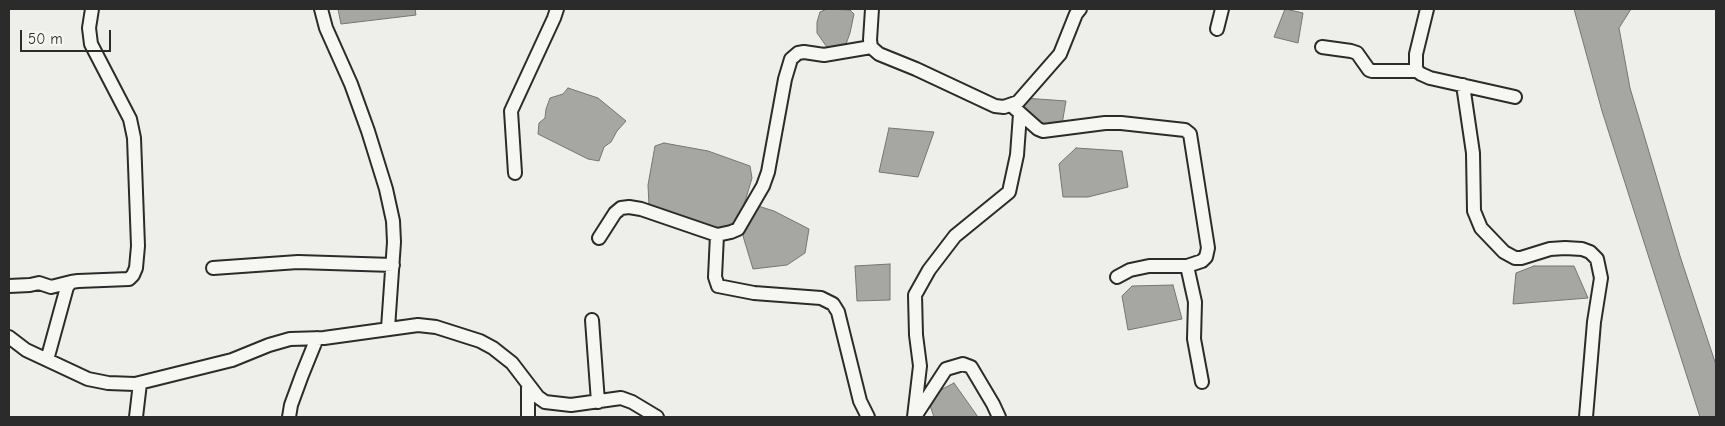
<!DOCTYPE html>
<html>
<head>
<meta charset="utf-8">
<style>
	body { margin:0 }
	#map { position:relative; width:1725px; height:426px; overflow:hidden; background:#eeeeea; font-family:"Comic Neue",sans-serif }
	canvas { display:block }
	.frame { position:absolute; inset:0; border:10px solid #2b2b2b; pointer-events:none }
	.scale { position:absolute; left:20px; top:30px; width:91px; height:22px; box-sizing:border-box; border:2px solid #2b2b2b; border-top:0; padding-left:6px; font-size:15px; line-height:18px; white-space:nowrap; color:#2b2b2b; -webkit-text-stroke:4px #f6f6f2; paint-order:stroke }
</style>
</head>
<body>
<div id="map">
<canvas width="1725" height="426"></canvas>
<div class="frame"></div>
<div class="scale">50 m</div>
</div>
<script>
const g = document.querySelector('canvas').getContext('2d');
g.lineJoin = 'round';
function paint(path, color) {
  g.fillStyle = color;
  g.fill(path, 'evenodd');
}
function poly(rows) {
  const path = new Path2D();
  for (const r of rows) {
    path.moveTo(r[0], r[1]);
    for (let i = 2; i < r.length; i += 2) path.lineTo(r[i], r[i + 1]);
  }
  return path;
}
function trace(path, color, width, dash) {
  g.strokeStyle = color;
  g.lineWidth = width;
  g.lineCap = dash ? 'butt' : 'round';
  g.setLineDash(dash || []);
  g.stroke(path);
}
const water = poly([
	[338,9,415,9,416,15,341,24,338,9],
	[827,9,850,10,854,14,850,33,846,44,836,49,829,50,817,33,817,22,820,12,827,9],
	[1285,9,1303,13,1298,43,1274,37,1285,9],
	[1574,9,1631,9,1619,28,1630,88,1680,256,1716,365,1716,417,1700,417,1602,111,1574,9],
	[568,88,598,98,626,121,617,131,611,142,604,147,599,161,588,159,538,134,539,123,545,118,546,109,550,98,563,94,568,88],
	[1024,98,1066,101,1060,136,1018,121,1024,98],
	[889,128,934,132,918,177,879,172,889,128],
	[664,143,708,151,750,166,752,178,744,205,733,229,714,232,658,214,649,205,648,185,655,146,664,143],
	[1076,148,1122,151,1128,187,1088,197,1063,197,1059,164,1076,148],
	[758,206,774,211,809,229,805,253,787,265,753,269,743,236,750,212,758,206],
	[890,264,890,300,857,301,855,266,890,264],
	[1534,266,1574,266,1588,298,1513,304,1516,273,1534,266],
	[1173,285,1182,319,1128,330,1122,296,1132,286,1173,285],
	[954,383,978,417,934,417,927,397,954,383]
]);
paint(water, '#a6a6a3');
trace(water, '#757573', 1);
const street = poly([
	[321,9,326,28,351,84,368,131,386,189,393,221,394,242,388,328],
	[872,9,870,40,871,47,879,54,916,69,995,106,1004,107,1018,102,1060,54,1076,14,1080,9],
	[1427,9,1416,54,1416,67,1417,71,1421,74,1430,78,1515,97],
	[1217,29,1222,9],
	[1322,47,1351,51,1357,53,1369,70,1372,71,1417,71],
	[1463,85,1473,153,1474,211,1481,228,1504,252,1515,258,1521,258,1550,249,1565,248,1582,249,1590,252,1597,259,1601,278,1594,322,1586,417],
	[1011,105,1038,129,1043,131,1105,123,1121,123,1185,130,1190,134,1208,248,1206,257,1202,261,1187,266,1149,266,1130,270,1117,277],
	[515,173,511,111,554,18,557,9],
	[717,235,715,277,718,286,754,293,821,298,833,304,838,312,860,401,868,417],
	[599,238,615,213,621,208,629,207,641,209,717,235,731,232,738,229,763,186,768,172,785,79,791,59,798,53,804,52,824,55,871,47],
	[1187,266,1195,302,1194,339,1202,382],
	[213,268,298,262,393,265],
	[9,286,30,285,39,283,51,287,71,282],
	[592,320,598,402],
	[9,337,26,350,88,379,108,383,135,384,232,360,269,345,290,339,324,338,418,325,436,327,480,341,493,348,512,363,538,397,545,402,571,405,621,398,632,402,657,417],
	[47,360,67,287,71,282,78,281,129,279,133,275,136,268,138,246,134,138,130,119,91,44,89,28,92,9],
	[528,385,528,417],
	[916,415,946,369,963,364,971,367,993,404,999,417],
	[136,417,140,383],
	[289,417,291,405,302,375,317,338],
	[914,417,920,366,916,335,915,295,929,270,955,236,1009,192,1017,155,1020,114]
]);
trace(street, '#2b2b2b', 16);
trace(street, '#f6f6f2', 12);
</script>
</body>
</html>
